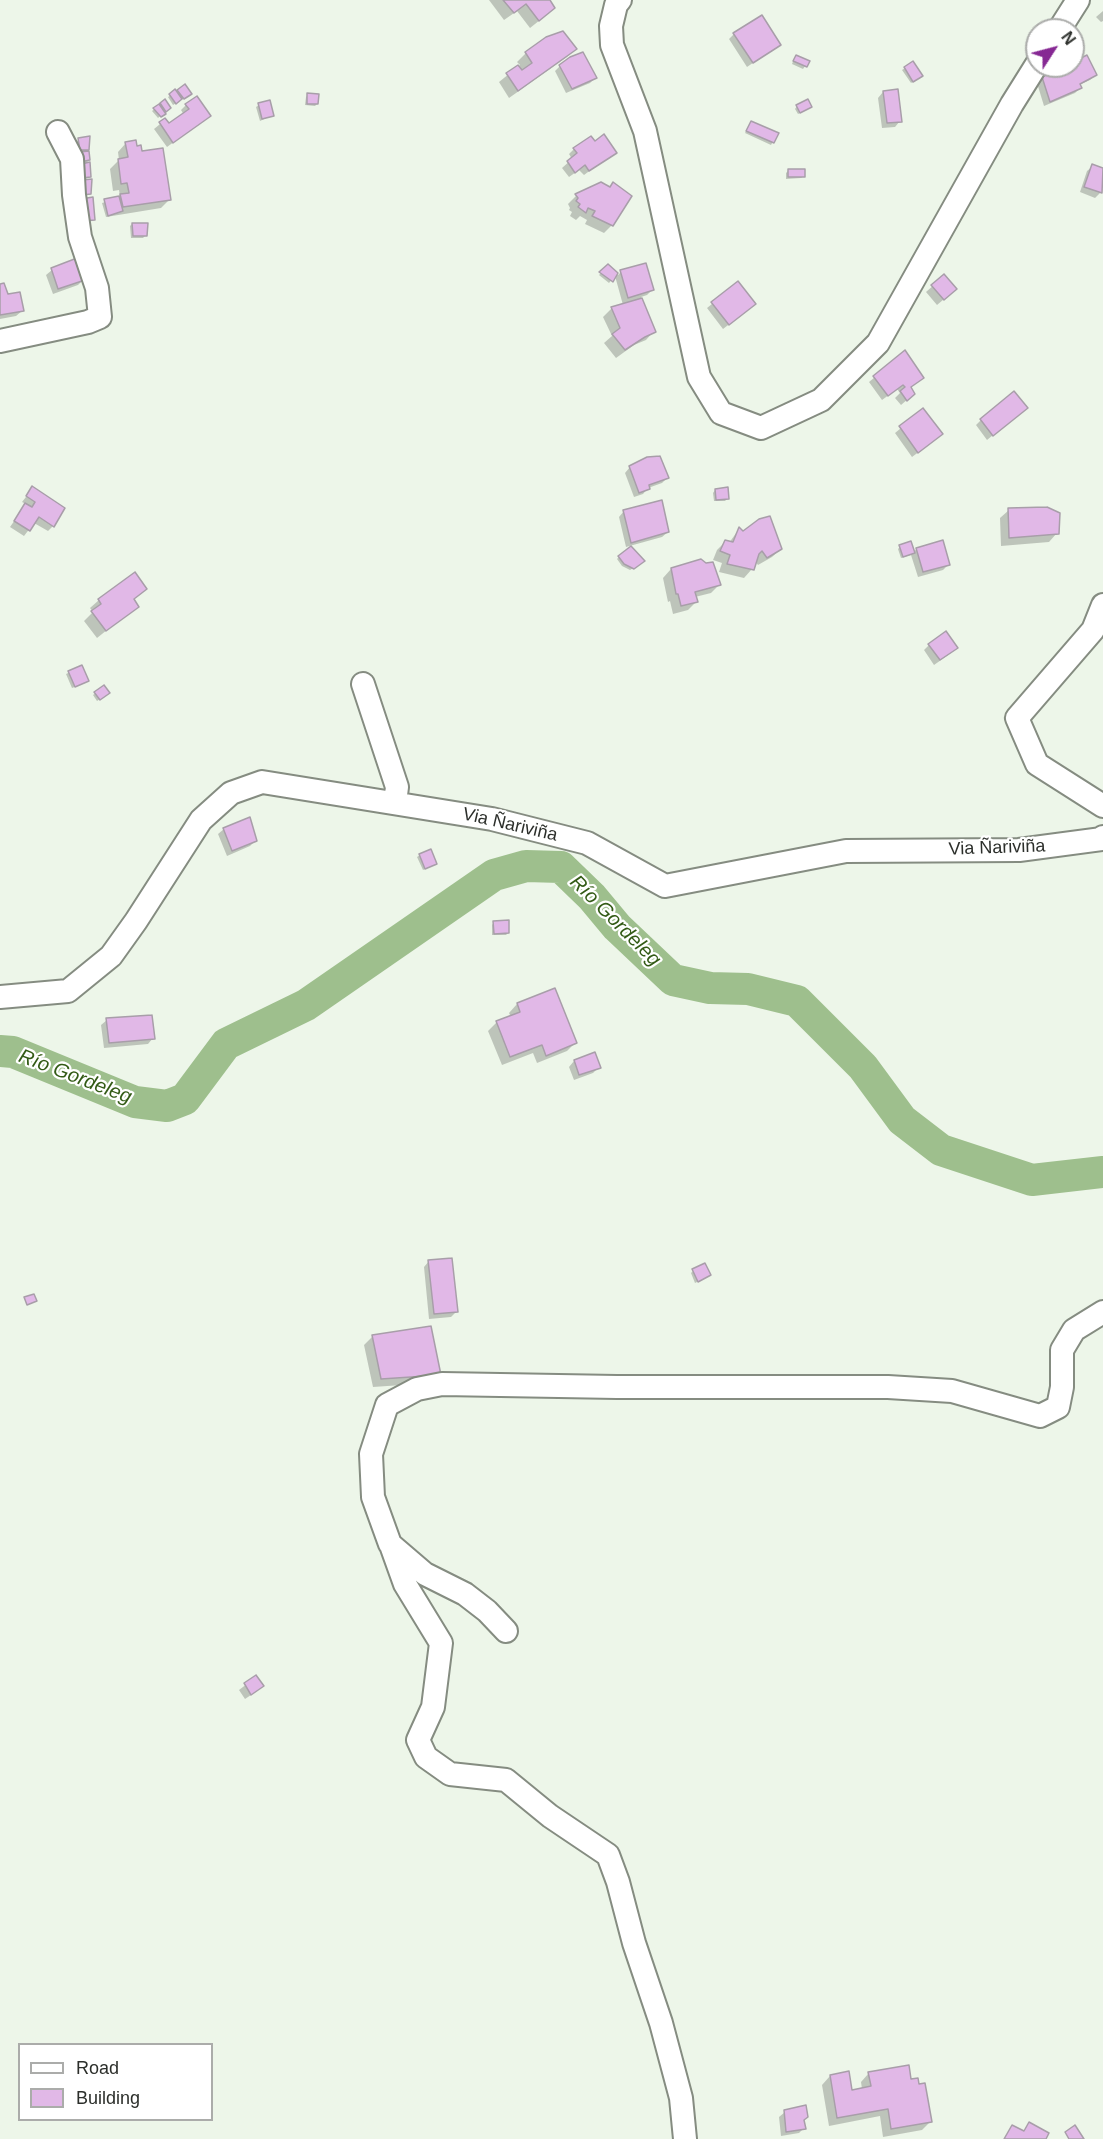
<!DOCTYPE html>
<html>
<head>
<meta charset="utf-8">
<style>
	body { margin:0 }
	#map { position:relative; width:1103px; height:2139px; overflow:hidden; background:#edf6e9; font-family:Helvetica,sans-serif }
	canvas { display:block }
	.legend { position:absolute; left:18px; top:2043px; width:195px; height:78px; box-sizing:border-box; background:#fff; border:2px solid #abacaa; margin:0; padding:8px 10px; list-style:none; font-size:18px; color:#2c2f2b }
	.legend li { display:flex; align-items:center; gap:12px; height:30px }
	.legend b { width:30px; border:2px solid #abacaa }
	.north { position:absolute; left:1025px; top:18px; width:60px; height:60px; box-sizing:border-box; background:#fff; border:2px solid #abacaa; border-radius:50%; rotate:54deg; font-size:16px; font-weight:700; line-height:24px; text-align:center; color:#2c2f2b }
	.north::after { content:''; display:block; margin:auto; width:21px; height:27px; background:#862893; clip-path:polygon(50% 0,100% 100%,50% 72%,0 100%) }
</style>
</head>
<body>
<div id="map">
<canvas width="1103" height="2139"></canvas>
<ul class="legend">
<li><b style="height:8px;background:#fff"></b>Road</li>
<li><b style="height:16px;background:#e1b8e7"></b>Building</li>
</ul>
<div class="north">N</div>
</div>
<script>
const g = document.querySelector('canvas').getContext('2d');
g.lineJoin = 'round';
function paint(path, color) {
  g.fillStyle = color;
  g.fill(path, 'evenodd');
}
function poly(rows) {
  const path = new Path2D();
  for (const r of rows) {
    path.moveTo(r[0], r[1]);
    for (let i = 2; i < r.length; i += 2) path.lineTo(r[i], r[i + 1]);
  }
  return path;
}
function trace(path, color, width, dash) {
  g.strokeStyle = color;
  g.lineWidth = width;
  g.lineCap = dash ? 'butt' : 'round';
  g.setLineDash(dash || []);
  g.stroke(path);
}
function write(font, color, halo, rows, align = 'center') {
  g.font = font + ' Helvetica,sans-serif';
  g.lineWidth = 4.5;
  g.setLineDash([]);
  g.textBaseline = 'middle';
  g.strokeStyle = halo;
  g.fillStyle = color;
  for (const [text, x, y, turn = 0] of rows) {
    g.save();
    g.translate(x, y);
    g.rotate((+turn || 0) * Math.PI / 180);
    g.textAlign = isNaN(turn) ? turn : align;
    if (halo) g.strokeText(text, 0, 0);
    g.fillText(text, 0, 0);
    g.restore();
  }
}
paint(poly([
	[489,0,548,0,545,16,530,28,517,11,504,20],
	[1103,11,1103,21,1101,22,1096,17],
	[734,34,779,45,747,67,729,39],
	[547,39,575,49,567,57,509,98,499,82,520,65,517,62,526,53],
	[794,59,808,62,803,69,792,64],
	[1073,64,1095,75,1090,80,1079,85,1080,88,1075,93,1044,106,1037,83,1043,78,1068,66,1073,66],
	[560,66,595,78,590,83,566,93,555,71],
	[905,68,918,78,911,83,902,70],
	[184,86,188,96,173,105,168,97],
	[883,92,900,121,895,127,882,128,878,98],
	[308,95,317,104,315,106,305,105,306,97],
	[164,101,169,108,158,118,152,111],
	[186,105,209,116,167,147,154,129,165,120,169,125,184,115,181,110],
	[259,105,273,115,260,121,256,107],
	[797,106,811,107,798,114,795,109],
	[751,123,777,134,771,145,745,133],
	[79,139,88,149,83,153,89,160,84,165,89,176,84,181,89,194,81,197,80,183,84,179,79,179,79,167,84,162,78,164,78,156,82,151,78,152,76,142],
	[126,143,141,152,169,200,161,208,106,217,102,203,120,197,119,190,113,191,110,169,119,160,118,152],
	[594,143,615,152,584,175,579,170,569,177,562,168,572,159,569,154,574,149],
	[1093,166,1103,170,1103,186,1100,193,1095,198,1080,192,1087,171],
	[788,171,804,176,801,178,786,179,786,173],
	[576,196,612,225,604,233,585,224,587,220,580,216,576,220,570,216,572,212,569,210,570,208,568,204],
	[132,224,145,236,143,238,131,238,130,226],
	[608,266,618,275,621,272,652,290,647,295,641,297,654,331,646,340,634,345,616,358,604,343,612,336,603,317,612,308,623,305,615,276,609,283,599,275],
	[52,270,83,280,78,285,53,294,46,275],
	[944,276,950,294,937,305,926,292],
	[738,283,749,309,723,329,707,308],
	[0,285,22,311,16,316,0,319],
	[904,353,910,388,908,399,901,405,895,398,900,393,897,389,882,400,869,382],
	[1026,408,987,440,976,425,981,420],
	[923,410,936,439,912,457,895,433],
	[630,467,667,478,662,483,648,488,643,494,634,497,625,473],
	[33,488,53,526,48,531,34,523,24,536,10,527,26,504,22,502],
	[715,490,728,498,725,501,714,501,713,493],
	[1009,510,1057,533,1049,542,1001,546,1000,518],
	[624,511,668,532,662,537,626,547,619,517],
	[739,529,781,549,772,557,758,565,755,561,752,569,744,578,719,572,722,563,713,560,717,550,725,542,729,543],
	[900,547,913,552,917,549,949,564,943,570,918,577,911,555,901,558,898,549],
	[619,557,641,563,630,570,622,566,617,559],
	[671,569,719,585,711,593,695,597,696,602,688,610,673,614,670,601,668,602,663,578],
	[99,600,133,600,137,606,97,638,84,621,93,612,90,608],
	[929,645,951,653,934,665,924,650],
	[81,667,85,683,72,688,66,674],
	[104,687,106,695,97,701,93,695],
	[224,829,255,841,250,846,227,856,218,834],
	[420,855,435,864,423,870,417,857],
	[494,922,508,933,506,935,492,935,492,925],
	[554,990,575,1043,567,1051,537,1063,533,1053,502,1065,488,1031,497,1022,511,1017,509,1013,517,1004],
	[107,1020,153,1038,148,1044,104,1048,101,1025],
	[594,1054,599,1067,593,1073,574,1080,569,1067,574,1061],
	[429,1261,457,1311,451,1317,429,1319,424,1267],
	[693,1271,707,1277,695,1283,691,1273],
	[430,1328,431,1383,373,1387,364,1345,373,1336],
	[256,1677,257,1691,245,1699,239,1690],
	[869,2073,910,2081,930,2122,922,2130,883,2137,880,2116,829,2126,822,2085,830,2076,851,2091,862,2089,861,2082],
	[785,2112,802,2121,804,2128,799,2133,781,2136,779,2117]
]), '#0003');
trace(poly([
	[0,1051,13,1052,135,1102,167,1106,185,1099,226,1044,306,1005,494,875,526,866,561,867,592,897,617,927,673,980,710,988,748,989,797,1001,863,1067,902,1120,941,1150,1032,1180,1103,1172]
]), '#9ebf8d', 32);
const building = poly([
	[503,0,550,0,555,8,539,21,526,4,514,13,503,0],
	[762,15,781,45,753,63,733,33,762,15],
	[563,31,577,49,518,91,506,73,518,65,522,70,532,63,525,52,546,37,563,31],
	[583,52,597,78,572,89,559,65,570,57,583,52],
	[796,55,810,61,807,67,793,61,796,55],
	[1087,55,1097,75,1080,84,1082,88,1050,102,1042,77,1064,66,1073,66,1073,62,1087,55],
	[913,61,923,76,913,82,904,67,913,61],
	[185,84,192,94,184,99,177,90,185,84],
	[175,89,182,99,176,104,169,94,175,89],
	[898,89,902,122,887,123,883,91,898,89],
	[307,93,319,94,318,104,307,104,307,93],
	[197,96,211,116,173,143,159,122,165,118,169,123,189,109,185,104,197,96],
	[165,99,171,108,166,112,160,103,165,99],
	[808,99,812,107,800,113,796,105,808,99],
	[270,100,274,116,262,119,258,103,270,100],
	[159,104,166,114,161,117,153,108,159,104],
	[751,121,779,133,774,143,746,131,751,121],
	[604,134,617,153,589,171,585,165,575,173,567,161,577,153,573,148,591,136,595,141,604,134],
	[90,136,89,150,80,150,78,138,90,136],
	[136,140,137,146,141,145,142,151,163,148,171,200,123,207,120,194,129,193,127,183,121,184,118,159,128,157,125,142,136,140],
	[89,151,90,160,80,162,79,152,89,151],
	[90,162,91,177,81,178,81,164,90,162],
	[1092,164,1103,168,1102,193,1084,187,1092,164],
	[788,169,805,169,805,177,788,177,788,169],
	[92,179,91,194,82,195,82,180,92,179],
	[601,182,610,187,613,182,632,196,613,226,592,216,595,211,588,208,586,213,578,207,580,204,576,201,578,198,575,194,601,182],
	[119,196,123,211,108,216,104,199,119,196],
	[93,197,95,220,83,221,81,199,93,197],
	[132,223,148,223,147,236,133,236,132,223],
	[77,258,85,280,58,289,51,268,77,258],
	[646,263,654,290,628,298,620,270,646,263],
	[608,264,618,273,613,282,599,272,608,264],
	[944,274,957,289,944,300,931,285,944,274],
	[738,281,756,304,729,325,711,302,738,281],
	[4,283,8,294,20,292,24,311,0,315,0,284,4,283],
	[642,298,656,332,645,337,625,350,612,334,620,328,611,307,642,298],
	[905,350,924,378,911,387,915,394,907,401,900,391,905,387,903,385,888,396,873,376,905,350],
	[1014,391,1028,408,993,436,980,419,1014,391],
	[923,408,943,434,918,453,899,426,923,408],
	[660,456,669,478,649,485,650,489,639,493,629,466,647,457,660,456],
	[32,486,65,508,54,527,39,517,30,531,14,521,25,503,32,507,35,502,26,496,32,486],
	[728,487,729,499,716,500,715,489,728,487],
	[662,500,669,532,631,543,623,510,662,500],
	[1047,507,1060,513,1059,534,1009,538,1008,508,1047,507],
	[770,516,782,549,767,558,762,551,759,554,754,570,727,564,730,555,720,551,725,540,733,542,739,527,743,531,759,519,770,516],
	[943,540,950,565,923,572,916,548,943,540],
	[911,541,915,553,903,557,899,545,911,541],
	[631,546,645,561,634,569,624,564,618,556,631,546],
	[701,559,706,563,713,562,721,585,695,592,698,602,681,606,678,594,676,594,671,568,701,559],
	[135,572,147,589,134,599,139,607,106,631,91,611,101,604,98,599,135,572],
	[946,631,958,648,940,660,928,644,946,631],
	[82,665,89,681,75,687,68,671,82,665],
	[104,685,110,693,100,700,94,692,104,685],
	[250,817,257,841,232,851,223,828,250,817],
	[431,849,437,864,425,869,419,854,431,849],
	[509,920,509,933,494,934,493,921,509,920],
	[555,988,577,1043,546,1056,542,1045,510,1057,496,1021,520,1012,517,1003,555,988],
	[152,1015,155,1039,109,1043,106,1018,152,1015],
	[595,1052,601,1068,579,1075,574,1060,595,1052],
	[452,1258,458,1312,434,1314,428,1260,452,1258],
	[705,1263,711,1275,698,1282,692,1269,705,1263],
	[34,1294,37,1301,27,1305,24,1297,34,1294],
	[431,1326,441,1375,381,1379,372,1335,431,1326],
	[256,1675,264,1686,251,1695,244,1683,256,1675],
	[909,2065,911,2079,918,2078,919,2084,925,2083,932,2122,891,2129,888,2109,837,2118,830,2075,849,2071,852,2090,871,2086,868,2072,909,2065],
	[806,2105,808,2117,804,2120,806,2129,786,2132,784,2110,806,2105],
	[1029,2122,1049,2133,1046,2139,1004,2139,1012,2125,1024,2131,1029,2122],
	[1075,2125,1084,2139,1069,2139,1065,2132,1075,2125]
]);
paint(building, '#e1b8e7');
trace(building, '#a89ea9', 1.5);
const minor = poly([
	[620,0,616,5,611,26,612,45,645,131,699,377,721,413,761,428,821,400,878,343,1012,104,1037,64],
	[1059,30,1078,0],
	[0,341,88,322,100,317,97,288,80,237,74,195,72,159,58,132],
	[1103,605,1093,630,1017,718,1037,764,1103,806],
	[363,684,397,787,395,803],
	[0,997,68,991,111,956,136,921,201,820,231,793,262,782,492,819,587,843,665,886,846,851,1019,850,1102,839,1103,837],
	[391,1545,405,1584,441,1643,433,1707,418,1740,426,1757,450,1774,506,1780,550,1816,608,1855,618,1882,634,1943,661,2023,681,2098,685,2139],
	[506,1631,487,1611,465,1594,425,1574,390,1544,373,1497,371,1454,387,1405,417,1389,442,1384,617,1387,888,1387,952,1391,1040,1416,1058,1407,1062,1387,1062,1350,1074,1330,1103,1312]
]);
trace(minor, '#858c81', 26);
trace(minor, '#fff', 22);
write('18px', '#2c2f2b', '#fff', [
	["Via Ñariviña",510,825,13],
	["Via Ñariviña",997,848,-2]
]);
write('italic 20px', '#335b16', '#fff', [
	["Río Gordeleg",615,921,45],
	["Río Gordeleg",75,1077,21]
]);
</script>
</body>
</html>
